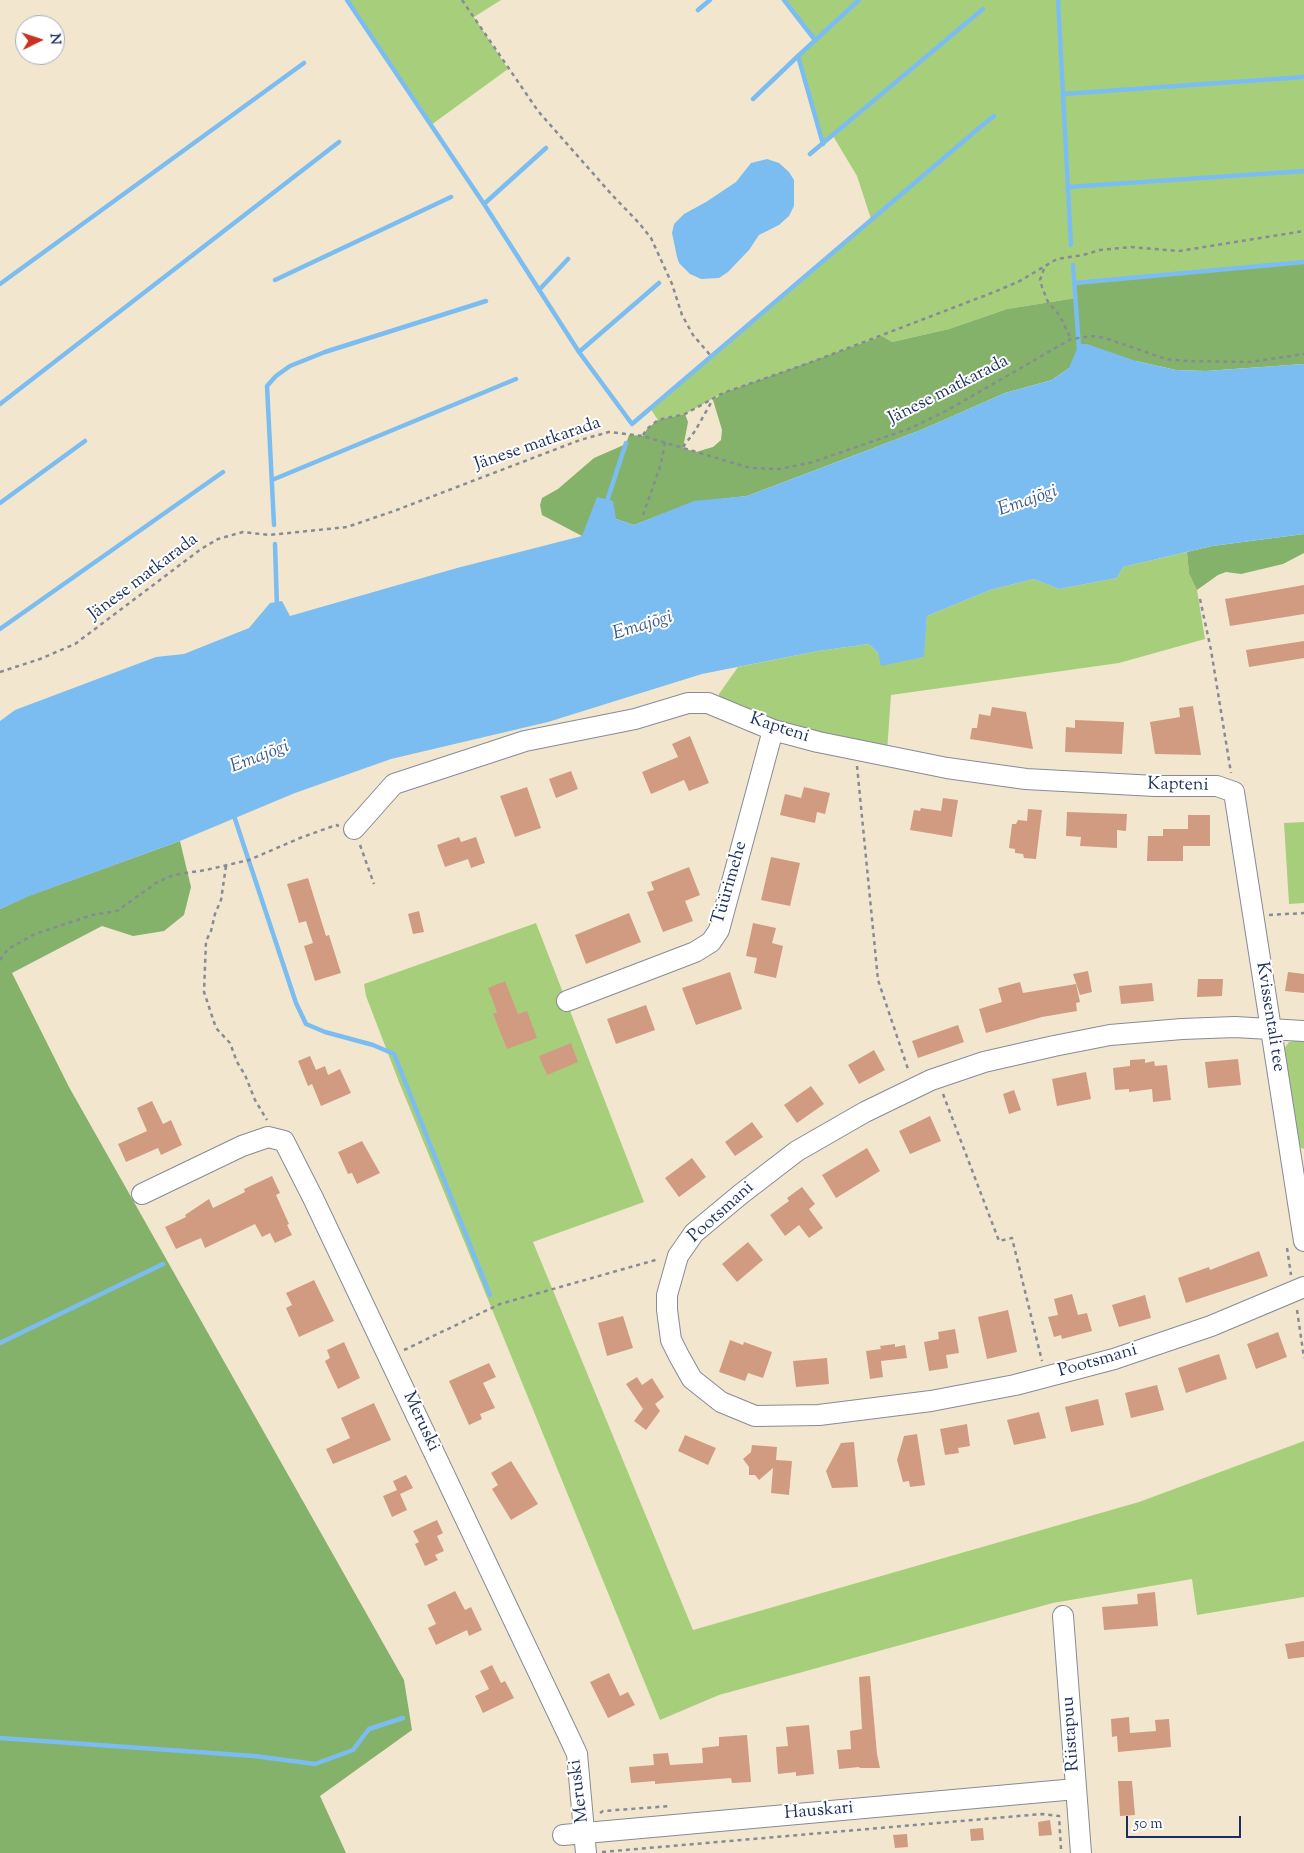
<!DOCTYPE html>
<html>
<head>
<meta charset="utf-8">
<style>
	body { margin:0 }
	#map { position:relative; width:1304px; height:1853px; overflow:hidden; background:#f2e7ce; font-family:"Sorts Mill Goudy",serif }
	canvas { display:block }
	.north { position:absolute; left:15px; top:15px; width:50px; height:50px; box-sizing:border-box; background:#fff; border:1px solid #a4acbf; border-radius:50%; rotate:86deg; font-size:14px; font-weight:700; line-height:20px; text-align:center; color:#1b2f5e }
	.north::after { content:''; display:block; margin:auto; width:18px; height:22px; background:#c8321e; clip-path:polygon(50% 0,100% 100%,50% 72%,0 100%) }
	.scale { position:absolute; left:1126px; top:1816px; width:115px; height:22px; box-sizing:border-box; border:2px solid #1b2f5e; border-top:0; padding-left:6px; font-size:15px; line-height:18px; white-space:nowrap; color:#1b2f5e; -webkit-text-stroke:4px #fff; paint-order:stroke }
</style>
</head>
<body>
<div id="map">
<canvas width="1304" height="1853"></canvas>
<div class="north">N</div>
<div class="scale">50 m</div>
</div>
<script>
const g = document.querySelector('canvas').getContext('2d');
g.lineJoin = 'round';
function paint(path, color) {
  g.fillStyle = color;
  g.fill(path, 'evenodd');
}
function poly(rows) {
  const path = new Path2D();
  for (const r of rows) {
    path.moveTo(r[0], r[1]);
    for (let i = 2; i < r.length; i += 2) path.lineTo(r[i], r[i + 1]);
  }
  return path;
}
function trace(path, color, width, dash) {
  g.strokeStyle = color;
  g.lineWidth = width;
  g.lineCap = dash ? 'butt' : 'round';
  g.setLineDash(dash || []);
  g.stroke(path);
}
function write(font, color, halo, rows, align = 'center') {
  g.font = font + ' "Sorts Mill Goudy",serif';
  g.lineWidth = 4;
  g.setLineDash([]);
  g.textBaseline = 'middle';
  g.strokeStyle = halo;
  g.fillStyle = color;
  for (const [text, x, y, turn = 0] of rows) {
    g.save();
    g.translate(x, y);
    g.rotate((+turn || 0) * Math.PI / 180);
    g.textAlign = isNaN(turn) ? turn : align;
    if (halo) g.strokeText(text, 0, 0);
    g.fillText(text, 0, 0);
    g.restore();
  }
}
paint(poly([
	[347,0,501,0,474,17,508,69,431,125],
	[784,0,1304,0,1304,262,1075,283,1076,298,1007,309,949,329,892,342,882,336,723,393,685,414,658,420,650,408,871,219,857,176,833,136,823,144,798,56,815,39],
	[1187,552,1189,574,1197,590,1205,639,1119,663,891,695,887,752,824,738,719,702,719,694,738,667,818,651,869,644,878,653,882,665,923,657,927,616,990,590,1034,579,1059,589,1117,578,1123,567],
	[1304,822,1304,903,1289,904,1284,823],
	[536,923,644,1202,533,1242,693,1630,1139,1502,1304,1441,1304,1597,1197,1615,1192,1579,1053,1603,719,1695,660,1720,399,1082,366,996,364,984],
	[1304,1039,1304,1148,1303,1149,1296,1144,1284,1049,1289,1042]
]), '#a7cf7b');
paint(poly([
	[1304,262,1304,364,1206,371,1176,370,1136,361,1069,368,1052,380,1005,393,921,430,747,496,694,502,634,525,616,519,582,536,542,515,540,505,542,498,558,489,594,458,626,444,629,435,643,436,647,429,658,420,685,414,688,422,683,448,696,452,713,447,721,440,722,430,713,400,723,393,882,336,892,342,949,329,1007,309,1076,298,1075,283],
	[1304,534,1304,553,1283,564,1241,574,1226,572,1218,575,1197,590,1189,574,1187,552,1212,546],
	[180,841,191,887,184,915,164,931,133,936,102,926,12,973,69,1087,404,1680,412,1730,320,1796,346,1853,0,1853,0,909,28,896]
]), '#85b26b');
paint(poly([
	[767,159,779,163,789,172,794,180,794,206,789,216,779,225,759,235,749,250,728,272,719,278,701,279,690,274,679,263,677,257,672,233,674,224,684,214,706,202,736,182,751,163],
	[1079,344,1087,344,1136,361,1176,370,1206,371,1304,364,1304,534,1212,546,1123,567,1117,578,1059,589,1034,579,990,590,927,616,924,657,881,666,878,653,869,644,818,651,702,674,548,722,391,759,295,793,180,841,29,896,0,909,0,721,15,710,156,657,184,654,249,628,270,603,282,601,290,616,457,568,582,536,597,497,613,501,616,519,634,525,694,501,747,496,921,430,1005,393,1052,380,1069,368]
]), '#7cbdf1');
trace(poly([
	[347,0,484,204,579,352,632,424,979,128,994,116],
	[784,0,815,40],
	[1058,0,1071,245],
	[698,10,710,0],
	[1063,94,1304,77],
	[753,99,798,56],
	[823,144,798,56,859,0],
	[810,154,983,9],
	[1068,187,1304,171],
	[484,204,546,148],
	[1073,265,1079,349],
	[275,280,451,197],
	[1075,283,1304,262],
	[0,284,304,63],
	[539,290,568,259],
	[579,352,659,283],
	[0,404,339,142],
	[272,480,516,379],
	[0,503,85,441],
	[606,504,626,443],
	[274,525,267,386,276,376,290,366,325,352,486,301],
	[275,544,277,608],
	[0,629,223,472],
	[233,813,296,1003,306,1024,325,1032,373,1045,394,1054,490,1295],
	[0,1343,163,1264],
	[0,1738,254,1756,315,1764,353,1750,369,1729,403,1718]
]), '#7cbdf1', 4.5);
paint(poly([
	[1304,585,1304,614,1230,626,1225,599],
	[1304,641,1304,658,1249,667,1246,650],
	[1193,706,1201,755,1155,754,1150,722,1180,717,1179,708],
	[992,707,1026,712,1033,749,970,739,972,728,977,728,979,714,990,716],
	[1075,720,1124,722,1122,754,1065,752,1066,727,1075,728],
	[690,736,709,783,689,791,684,780,651,794,642,772,678,757,672,744],
	[571,771,578,789,556,798,549,779],
	[527,787,541,828,515,837,500,796],
	[804,787,830,793,825,814,817,812,815,823,780,815,785,794,801,798],
	[943,798,958,800,952,837,910,830,914,810,920,811,921,808,941,811],
	[1028,809,1042,810,1036,859,1024,858,1023,854,1015,853,1015,849,1009,848,1012,824,1016,824,1018,820,1027,821],
	[1067,812,1127,814,1126,831,1117,830,1117,848,1080,846,1081,837,1066,836],
	[1188,815,1210,815,1210,846,1183,846,1183,861,1147,861,1148,836,1163,836,1163,829,1188,829],
	[459,837,461,842,476,837,485,863,471,868,468,859,445,867,437,845],
	[771,857,800,863,790,906,761,900],
	[689,867,700,895,685,901,693,921,663,932,647,892,654,890,651,882],
	[308,878,326,936,329,935,341,973,315,981,304,946,313,943,306,921,299,923,287,884],
	[419,911,424,932,413,934,408,914],
	[629,913,641,942,586,964,575,935],
	[753,923,776,928,772,943,783,946,776,978,754,973,757,958,746,956],
	[1088,971,1092,992,1080,995,1073,974],
	[730,972,742,1009,696,1025,682,988],
	[1288,972,1304,974,1304,993,1285,991],
	[1198,979,1223,979,1222,996,1197,997],
	[505,981,518,1014,527,1011,537,1038,507,1049,493,1014,497,1012,488,988],
	[1020,982,1023,993,1076,984,1080,1002,1076,1003,1077,1011,1042,1017,986,1033,979,1009,1002,1002,998,988],
	[1152,983,1154,1001,1121,1004,1119,986],
	[646,1005,655,1030,616,1044,607,1019],
	[958,1025,964,1042,918,1058,912,1041],
	[571,1043,578,1062,547,1075,539,1056],
	[874,1050,885,1070,859,1084,848,1065],
	[310,1056,316,1070,325,1066,328,1075,340,1069,351,1093,321,1106,312,1084,308,1086,298,1061],
	[1145,1059,1145,1063,1154,1061,1155,1066,1167,1065,1171,1100,1153,1102,1152,1089,1129,1092,1129,1089,1115,1090,1113,1068,1130,1066,1130,1060],
	[1238,1059,1241,1085,1208,1088,1205,1062],
	[1086,1072,1091,1099,1057,1106,1052,1079],
	[811,1086,824,1104,797,1123,784,1105],
	[1014,1090,1021,1110,1009,1114,1003,1094],
	[152,1101,163,1124,171,1120,182,1145,161,1155,158,1148,126,1162,118,1144,147,1131,137,1108],
	[930,1116,941,1141,910,1154,899,1131],
	[752,1122,763,1137,735,1156,725,1142],
	[362,1141,380,1173,357,1184,352,1173,348,1174,338,1152],
	[867,1148,880,1171,836,1198,822,1175],
	[692,1158,706,1177,679,1197,665,1178],
	[272,1176,280,1193,276,1195,289,1224,287,1225,292,1235,275,1243,270,1233,262,1237,255,1224,205,1248,201,1238,176,1249,165,1227,186,1217,185,1215,209,1199,213,1208,245,1192,244,1189],
	[802,1187,815,1204,809,1209,823,1228,809,1238,799,1225,785,1236,770,1215,789,1201,787,1198],
	[748,1242,763,1260,737,1282,722,1264],
	[1259,1251,1268,1276,1186,1303,1178,1278,1209,1267,1210,1270],
	[314,1280,334,1321,299,1337,286,1308,292,1305,286,1293],
	[1072,1294,1078,1315,1087,1313,1092,1331,1062,1339,1061,1335,1054,1337,1048,1317,1058,1315,1054,1299],
	[1145,1295,1151,1318,1119,1327,1112,1305],
	[1008,1310,1017,1352,987,1359,978,1317],
	[623,1316,633,1348,607,1356,598,1323],
	[955,1329,959,1353,946,1355,948,1368,929,1371,924,1342,939,1339,938,1332],
	[1278,1332,1287,1357,1256,1369,1247,1344],
	[730,1340,743,1345,744,1342,772,1352,763,1378,748,1373,745,1381,719,1372],
	[344,1342,360,1378,338,1389,325,1361,330,1358,327,1350],
	[895,1344,895,1347,905,1345,907,1358,881,1361,883,1377,870,1379,866,1351,881,1349,880,1346],
	[1219,1354,1227,1379,1186,1393,1178,1368],
	[827,1358,829,1384,796,1387,793,1361],
	[489,1363,496,1377,483,1383,495,1408,480,1414,482,1419,469,1425,449,1381],
	[637,1377,642,1385,652,1378,664,1397,655,1404,660,1411,646,1430,634,1421,643,1409,626,1384],
	[1157,1385,1164,1410,1131,1418,1125,1393],
	[1098,1399,1104,1425,1071,1432,1065,1407],
	[374,1403,391,1440,333,1464,326,1449,350,1438,341,1418],
	[1039,1412,1046,1438,1014,1445,1007,1420],
	[967,1424,970,1446,958,1448,959,1453,945,1455,940,1429],
	[917,1434,925,1485,910,1487,909,1481,903,1482,897,1460,904,1436],
	[685,1435,716,1448,708,1465,678,1451],
	[854,1442,858,1487,832,1488,826,1471,841,1443],
	[752,1445,777,1447,776,1460,792,1461,789,1495,771,1493,773,1468,759,1480,755,1475,749,1475,749,1467,743,1459,751,1452],
	[511,1461,538,1504,511,1520,492,1489,498,1485,491,1473],
	[406,1475,413,1488,400,1494,407,1510,392,1517,383,1496,397,1490,393,1481],
	[437,1520,443,1533,437,1536,444,1551,435,1555,438,1560,425,1566,415,1544,419,1542,413,1531],
	[455,1591,465,1610,471,1607,482,1630,469,1636,467,1630,436,1645,428,1628,436,1624,427,1605],
	[1155,1592,1158,1626,1104,1630,1102,1607,1138,1604,1137,1594],
	[1304,1641,1304,1657,1288,1659,1285,1644],
	[492,1665,501,1683,505,1681,514,1698,483,1713,475,1696,489,1689,480,1671],
	[609,1673,620,1696,628,1692,635,1705,608,1718,590,1682],
	[870,1676,877,1754,880,1768,860,1768,859,1767,839,1769,837,1750,851,1749,850,1731,862,1729,859,1677],
	[1129,1717,1130,1733,1156,1731,1155,1720,1169,1719,1171,1747,1118,1752,1117,1736,1112,1737,1111,1719],
	[809,1725,814,1774,796,1776,796,1772,778,1774,776,1747,788,1746,786,1727],
	[747,1735,751,1782,732,1783,731,1778,655,1784,655,1781,631,1783,629,1767,654,1765,653,1754,668,1753,670,1765,703,1763,702,1748,719,1746,719,1737],
	[1118,1781,1132,1781,1135,1815,1120,1816],
	[1050,1820,1052,1835,1039,1836,1038,1822],
	[983,1828,984,1840,971,1841,970,1829],
	[907,1834,908,1847,895,1848,893,1835]
]), '#d19b81');
const minor = poly([
	[354,829,394,784,525,741,635,719,688,703,708,703,773,730,818,742,947,768,1026,779,1155,786,1217,786,1234,792,1304,1241],
	[567,1001,695,952,711,942,719,930,773,730],
	[1304,1031,1235,1027,1182,1029,1110,1035,1054,1046,984,1062,931,1080,865,1112,797,1151,741,1194,694,1233,678,1256,667,1295,667,1310,671,1340,679,1356,692,1379,721,1402,755,1416,819,1415,931,1401,1015,1385,1114,1359,1211,1326,1304,1287],
	[142,1194,242,1146,268,1137,284,1141,313,1198,571,1741,577,1754,586,1853],
	[1063,1616,1081,1853],
	[563,1835,1076,1789]
]);
trace(minor, '#868b96', 22);
trace(poly([
	[462,0,538,111,613,196,639,223,651,238,672,284,682,315,693,335,711,356],
	[1044,269,1040,280,1042,287,1048,302,1060,316,1071,339],
	[643,435,647,429,658,420,685,414,723,393,809,363,989,294,1018,282,1057,259,1083,255,1100,250,1131,247,1179,251,1304,231],
	[683,447,695,431,712,401],
	[643,515,661,464,665,442],
	[1200,599,1211,650,1231,773],
	[0,672,40,659,75,644,201,549,218,539,243,532,269,535,347,527,394,511,580,440,609,432,643,436,750,468,780,469,813,462,911,428,946,411,1071,339,1093,336,1105,338,1166,359,1187,361,1250,362,1304,354],
	[857,766,878,980,909,1072],
	[360,845,374,884],
	[226,866,221,900,215,914,211,931,206,941,204,992,216,1028,230,1043,237,1062,245,1075,255,1100,267,1120],
	[1269,915,1304,913],
	[0,960,8,949,35,934,92,915,117,911,156,883,173,875,206,870,249,860,300,838,336,825,339,826],
	[943,1094,999,1241,1012,1238,1042,1361],
	[1287,1248,1291,1275],
	[1297,1310,1304,1358],
	[404,1350,500,1304,659,1259],
	[600,1813,603,1811,671,1806],
	[602,1852,1042,1814,1059,1816,1061,1849]
]), '#868b96', 2.5, [4, 4]);
trace(minor, '#fff', 20);
write('18px', '#1b2f5e', '#fff', [
	["Jänese matkarada",949,391,-27],
	["Jänese matkarada",538,445,-19],
	["Jänese matkarada",144,578,-37],
	["Kapteni",779,729,18],
	["Kapteni",1178,786,1],
	["Tüürimehe",731,883,-74],
	["Kvissentali tee",1269,1017,81],
	["Pootsmani",722,1213,-42],
	["Pootsmani",1098,1362,-16],
	["Meruski",420,1422,65],
	["Riistapuu",1072,1734,-94],
	["Meruski",580,1791,-97],
	["Hauskari",819,1812,-5]
]);
write('italic 19px', '#385a8a', '#fff', [
	["Emajõgi",1028,502,-19],
	["Emajõgi",643,627,-17],
	["Emajõgi",260,758,-21]
]);
</script>
</body>
</html>
